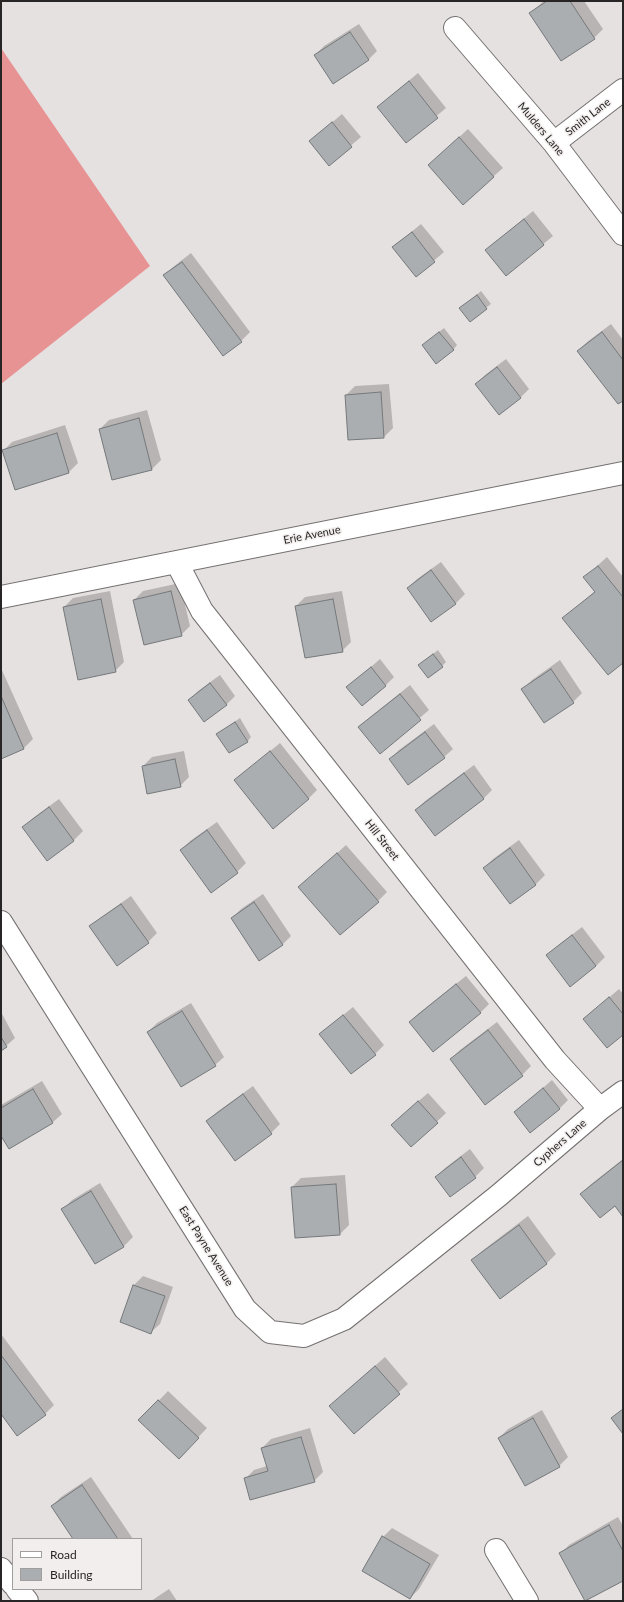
<!DOCTYPE html>
<html>
<head>
<meta charset="utf-8">
<style>
	body { margin:0 }
	#map { position:relative; width:624px; height:1602px; overflow:hidden; background:#e6e1e1; font-family:Lato,sans-serif }
	canvas { display:block }
	.frame { position:absolute; inset:0; border:2px solid #272525; pointer-events:none }
	.legend { position:absolute; left:12px; top:1538px; width:130px; height:52px; box-sizing:border-box; background:#f3eeee; border:1px solid #a19e9e; margin:0; padding:5px 7px; list-style:none; font-size:12px; color:#272525 }
	.legend li { display:flex; align-items:center; gap:8px; height:20px }
	.legend b { width:20px; border:1px solid #a19e9e }
</style>
</head>
<body>
<div id="map">
<canvas width="624" height="1602"></canvas>
<div class="frame"></div>
<ul class="legend">
<li><b style="height:5px;background:#fff"></b>Road</li>
<li><b style="height:11px;background:#aaaeb0"></b>Building</li>
</ul>
</div>
<script>
const g = document.querySelector('canvas').getContext('2d');
g.lineJoin = 'round';
function paint(path, color) {
  g.fillStyle = color;
  g.fill(path, 'evenodd');
}
function poly(rows) {
  const path = new Path2D();
  for (const r of rows) {
    path.moveTo(r[0], r[1]);
    for (let i = 2; i < r.length; i += 2) path.lineTo(r[i], r[i + 1]);
  }
  return path;
}
function trace(path, color, width, dash) {
  g.strokeStyle = color;
  g.lineWidth = width;
  g.lineCap = dash ? 'butt' : 'round';
  g.setLineDash(dash || []);
  g.stroke(path);
}
function write(font, color, halo, rows, align = 'center') {
  g.font = font + ' Lato,sans-serif';
  g.lineWidth = 3;
  g.setLineDash([]);
  g.textBaseline = 'middle';
  g.strokeStyle = halo;
  g.fillStyle = color;
  for (const [text, x, y, turn = 0] of rows) {
    g.save();
    g.translate(x, y);
    g.rotate((+turn || 0) * Math.PI / 180);
    g.textAlign = isNaN(turn) ? turn : align;
    if (halo) g.strokeText(text, 0, 0);
    g.fillText(text, 0, 0);
    g.restore();
  }
}
paint(poly([
	[1,48,150,266,1,384]
]), '#e79293');
paint(poly([
	[544,1,584,1,603,29,594,38,530,13],
	[359,24,377,51,368,60,315,55,324,46],
	[418,73,446,108,406,142,378,107],
	[342,114,361,137,329,164,310,141],
	[468,129,503,168,463,203,429,165],
	[533,211,553,236,506,275,486,250],
	[421,224,444,252,416,276,393,247],
	[191,253,250,332,241,341,164,276,173,267],
	[481,291,491,304,470,320,461,308],
	[611,324,623,340,623,399,578,351,587,342],
	[444,328,457,345,453,350,428,341],
	[506,359,529,389,520,398,476,384,485,375],
	[389,384,393,428,384,437,349,439,346,395,355,386],
	[147,410,161,460,152,469,100,429,109,420],
	[65,425,78,463,69,472,3,451,12,442],
	[607,557,623,577,623,662,564,618,595,591,585,577],
	[441,562,465,594,456,603,432,621,408,588,417,579],
	[180,583,190,626,181,635,134,600,143,591],
	[110,591,124,662,115,671,64,607,73,598],
	[342,591,351,642,342,651,296,606,305,597],
	[438,650,446,662,442,666,419,665],
	[380,659,394,677,385,686,347,688],
	[560,660,582,693,573,702,523,689,532,680],
	[1,668,33,739,24,748,1,758],
	[220,675,235,696,226,705,189,700,198,691],
	[410,685,429,710,380,752,360,727,369,718],
	[240,718,251,737,247,742,217,734],
	[434,724,453,749,444,757,390,759,399,750],
	[280,743,317,790,308,799,235,780],
	[184,751,189,777,180,786,143,766,152,757],
	[474,765,492,790,483,799,416,810,425,801],
	[59,799,83,831,74,840,47,860,24,827,33,818],
	[217,822,246,863,237,872,181,850,190,841],
	[519,840,545,875,536,884,510,903,484,868,493,859],
	[346,845,387,892,378,901,300,887],
	[263,894,291,936,282,945,232,918,241,909],
	[131,896,157,933,148,942,117,964,91,927,100,918],
	[582,927,605,957,596,966,570,985,547,956,556,947],
	[466,976,489,1004,480,1013,410,1022,419,1013],
	[619,989,623,994,623,1034,584,1019],
	[191,1003,224,1057,215,1065,148,1032,157,1023],
	[353,1007,384,1045,375,1054,320,1034],
	[1,1012,15,1038,6,1046,1,1050],
	[497,1022,531,1066,522,1075,451,1059,460,1050],
	[552,1080,568,1100,559,1109,515,1112],
	[42,1081,62,1114,53,1122,1,1134,1,1105],
	[253,1086,280,1124,271,1133,208,1121,217,1112],
	[428,1093,446,1113,411,1146,401,1116],
	[470,1149,484,1168,475,1177,436,1177,445,1168],
	[623,1159,623,1215,615,1205,581,1194,590,1185],
	[345,1175,349,1225,340,1234,292,1187,301,1178],
	[100,1183,133,1237,124,1246,95,1263,63,1209,72,1200],
	[528,1216,556,1254,547,1263,500,1297,473,1260,482,1251],
	[143,1276,173,1287,160,1324,151,1332,134,1285],
	[1,1334,54,1405,45,1414,1,1412],
	[385,1357,408,1384,354,1432,340,1397],
	[168,1391,207,1428,188,1448,140,1420],
	[542,1410,568,1457,559,1466,499,1438,508,1429],
	[310,1428,323,1472,314,1481,245,1479,254,1470,267,1466,262,1448,271,1439],
	[91,1477,133,1539,74,1539,52,1506,61,1497],
	[618,1517,623,1526,623,1580,560,1554,569,1545],
	[392,1528,439,1555,419,1589,410,1598,383,1537],
	[169,1589,177,1601,151,1601]
]), '#0003');
const building = poly([
	[547,1,570,1,595,39,561,61,529,13,547,1],
	[350,32,369,60,333,84,314,55,350,32],
	[409,81,438,118,406,143,377,107,409,81],
	[332,122,352,147,329,166,309,141,332,122],
	[459,137,494,177,463,205,428,165,459,137],
	[524,219,544,245,506,276,485,250,524,219],
	[412,232,435,262,416,277,392,247,412,232],
	[182,262,242,342,223,356,163,275,182,262],
	[477,295,487,309,470,322,459,308,477,295],
	[439,332,454,350,436,364,422,345,439,332],
	[602,332,623,360,623,401,618,404,577,351,602,332],
	[497,367,521,398,499,415,475,384,497,367],
	[381,392,384,438,348,440,345,395,381,392],
	[139,418,152,470,112,480,99,429,139,418],
	[57,433,69,473,15,490,2,450,57,433],
	[598,566,623,597,623,663,608,675,562,618,595,592,583,577,598,566],
	[431,570,456,604,431,622,407,588,431,570],
	[171,591,182,636,144,645,133,600,171,591],
	[101,599,116,672,78,680,63,607,101,599],
	[333,599,343,652,305,658,295,606,333,599],
	[433,654,443,667,428,678,418,665,433,654],
	[371,667,386,686,362,706,346,687,371,667],
	[551,669,574,703,544,723,521,689,551,669],
	[210,683,227,705,204,722,188,700,210,683],
	[400,694,421,720,380,754,358,727,400,694],
	[1,696,24,749,1,759,1,696],
	[235,722,248,742,229,753,216,734,235,722],
	[425,732,445,758,408,785,389,759,425,732],
	[270,751,309,799,273,829,234,780,270,751],
	[175,759,181,787,147,794,142,766,175,759],
	[464,773,484,799,435,836,415,810,464,773],
	[49,807,74,841,47,861,22,827,49,807],
	[207,830,238,873,211,893,180,850,207,830],
	[510,848,536,885,510,904,483,868,510,848],
	[337,853,379,902,340,935,298,887,337,853],
	[254,902,283,945,259,961,231,918,254,902],
	[121,904,149,943,117,966,89,926,121,904],
	[572,935,596,966,570,987,546,955,572,935],
	[456,984,481,1013,433,1052,409,1022,456,984],
	[609,997,623,1014,623,1035,607,1048,583,1019,609,997],
	[182,1011,216,1066,181,1087,147,1032,182,1011],
	[343,1015,376,1055,351,1074,319,1034,343,1015],
	[488,1030,523,1076,485,1105,450,1059,488,1030],
	[1,1037,7,1047,1,1051,1,1037],
	[543,1088,560,1109,530,1133,514,1112,543,1088],
	[33,1089,53,1123,9,1149,1,1136,1,1108,33,1089],
	[243,1094,272,1134,235,1161,206,1121,243,1094],
	[418,1101,438,1123,411,1147,391,1125,418,1101],
	[461,1157,476,1178,450,1197,435,1177,461,1157],
	[623,1160,623,1217,615,1206,600,1218,580,1194,623,1160],
	[336,1184,340,1235,295,1238,291,1187,336,1184],
	[91,1191,124,1247,95,1264,61,1209,91,1191],
	[519,1225,547,1264,500,1299,471,1260,519,1225],
	[133,1285,165,1296,151,1334,120,1322,133,1285],
	[1,1355,46,1415,17,1436,1,1414,1,1355],
	[375,1366,400,1394,354,1434,329,1406,375,1366],
	[158,1400,199,1438,179,1459,138,1420,158,1400],
	[623,1409,623,1434,611,1418,623,1409],
	[533,1418,560,1467,525,1486,498,1438,533,1418],
	[301,1437,315,1482,250,1500,244,1478,268,1471,261,1448,301,1437],
	[82,1485,118,1539,73,1539,51,1506,82,1485],
	[609,1525,623,1551,623,1581,585,1601,559,1553,609,1525],
	[382,1536,430,1564,410,1599,362,1571,382,1536]
]);
paint(building, '#aaaeb0');
trace(building, '#75787a', 1);
const minor = poly([
	[455,28,554,143,623,234],
	[554,143,623,90],
	[177,563,202,611,555,1060,600,1109],
	[1,597,623,473],
	[1,922,245,1309,270,1332,304,1336,344,1319,498,1196,600,1109,623,1092],
	[496,1550,527,1601],
	[1,1569,13,1584],
	[17,1589,27,1601]
]);
trace(minor, '#757070', 24);
trace(minor, '#fff', 22);
write('11px', '#272525', '#f3eeee', [
	["Smith Lane",588,117,-38],
	["Mulders Lane",541,129,50],
	["Erie Avenue",312,535,-11],
	["Hill Street",382,840,52],
	["Cyphers Lane",560,1143,-41],
	["East Payne Avenue",206,1246,58]
]);
</script>
</body>
</html>
